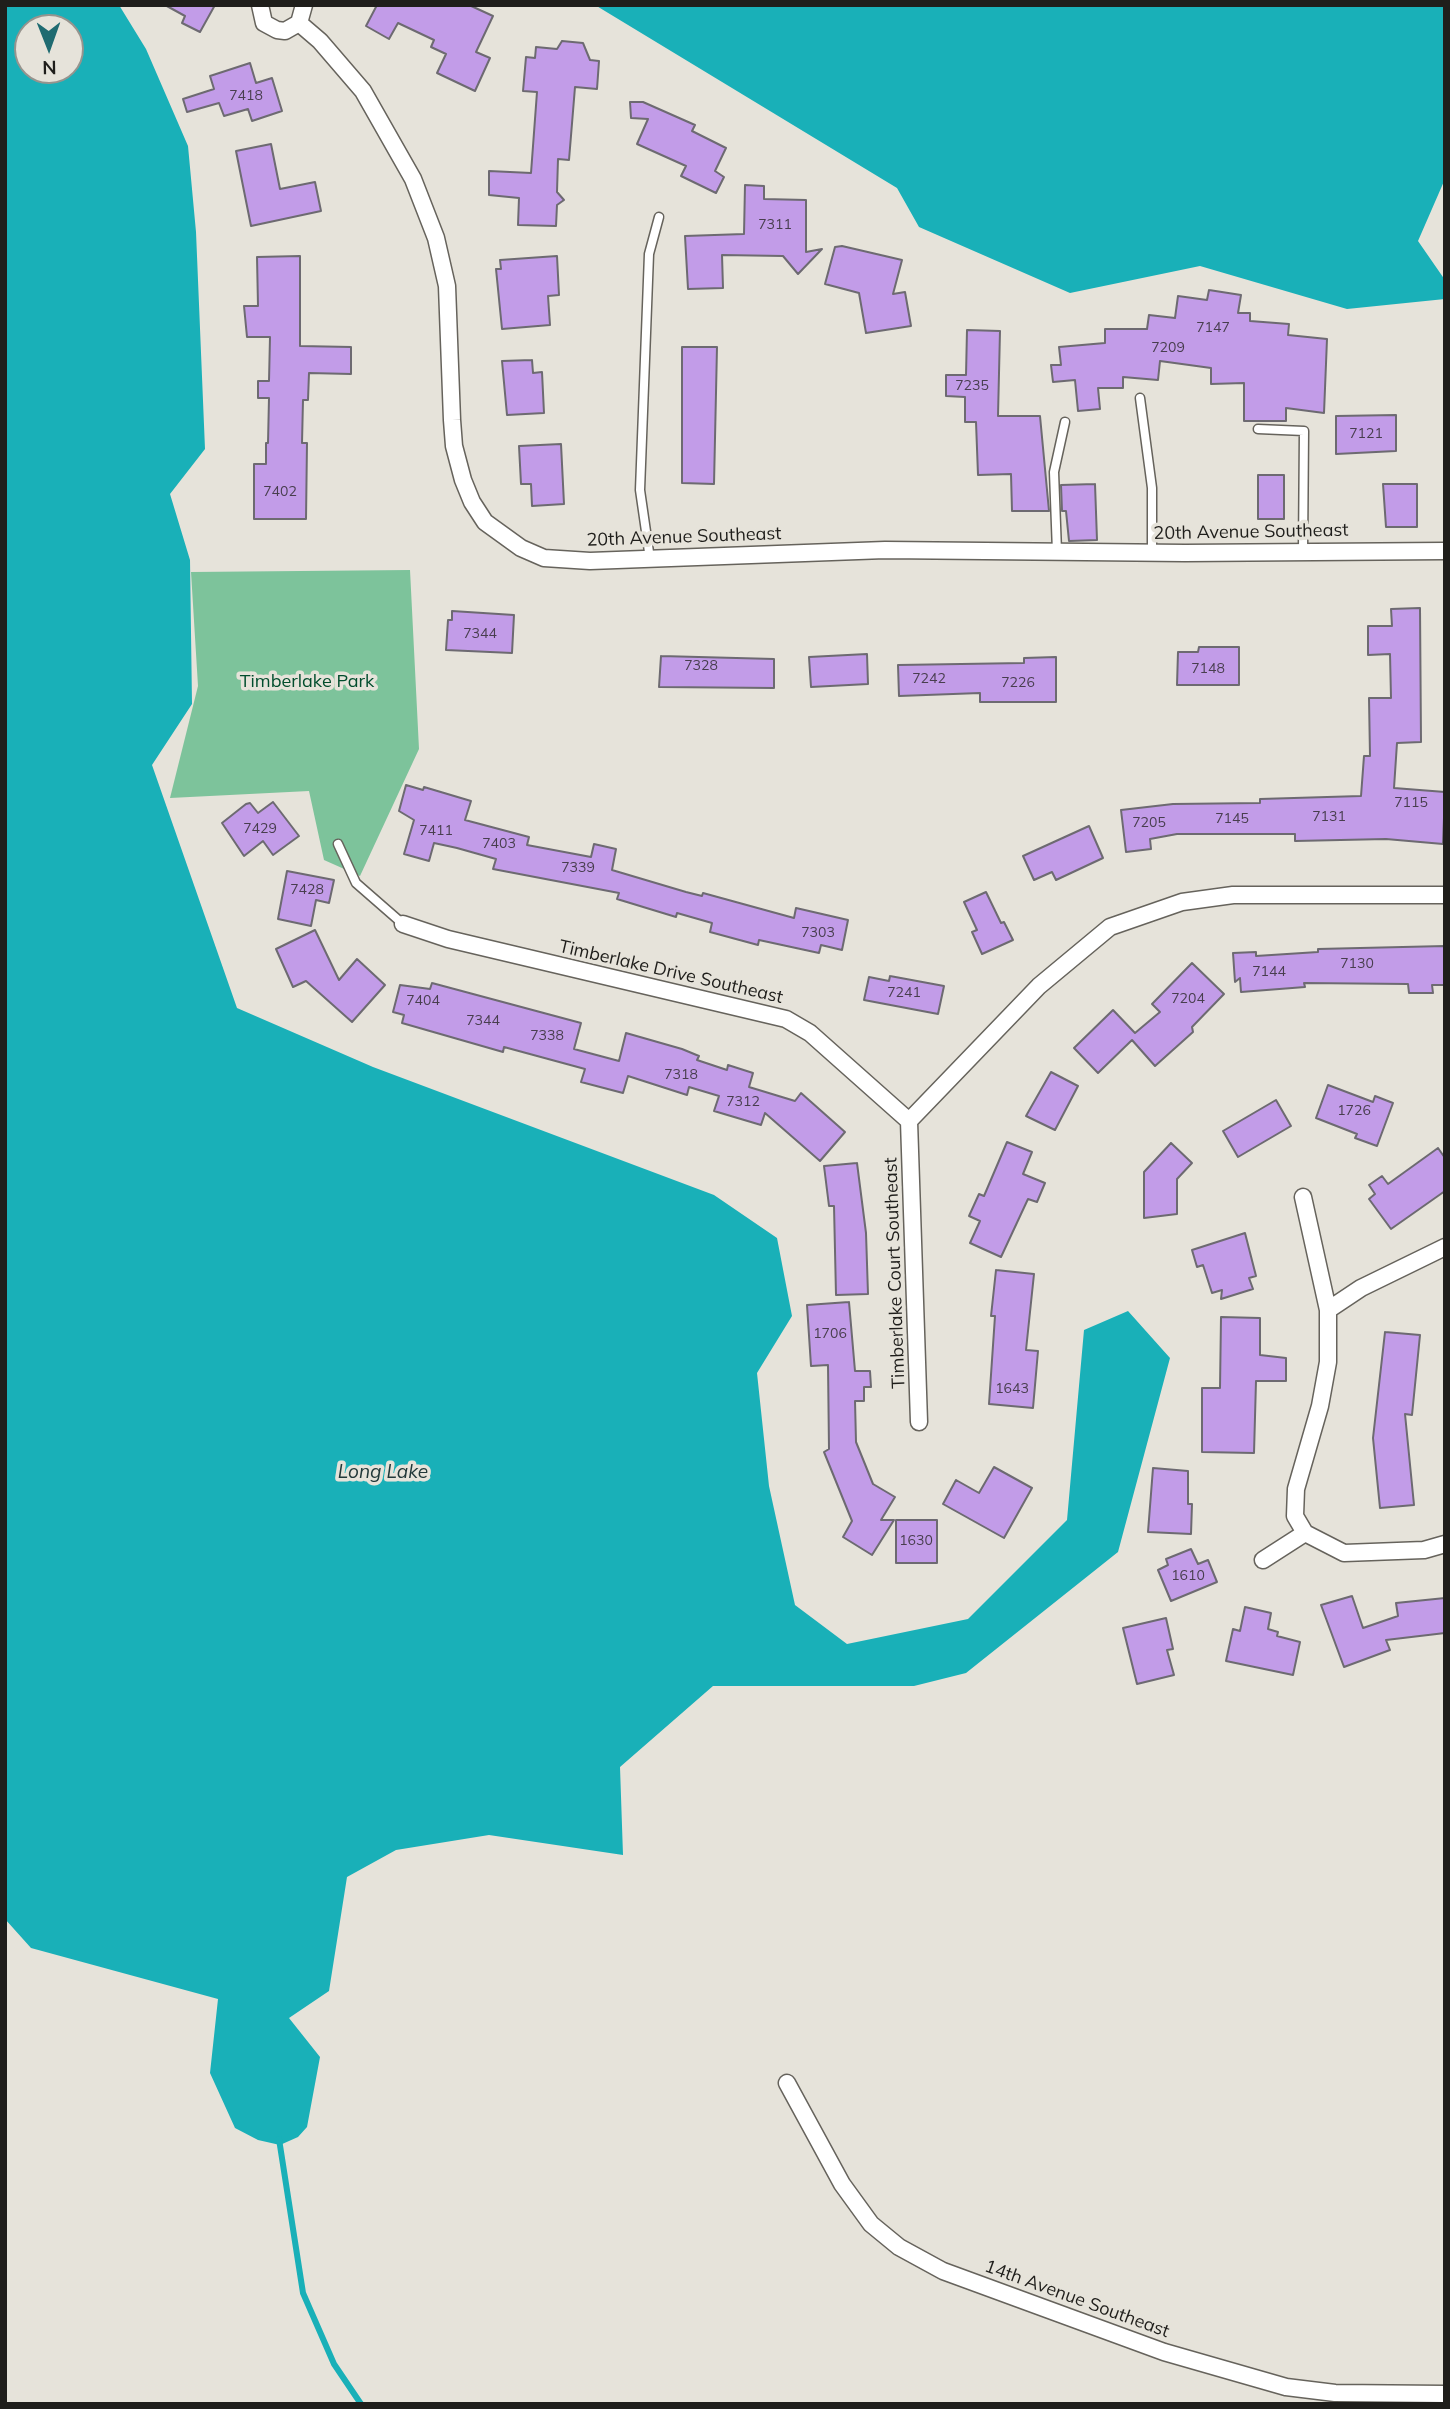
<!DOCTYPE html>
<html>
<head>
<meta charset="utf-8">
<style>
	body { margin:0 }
	#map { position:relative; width:1450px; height:2409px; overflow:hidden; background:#e6e3da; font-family:Mulish,sans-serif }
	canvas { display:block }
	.frame { position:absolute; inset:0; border:7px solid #1f1e1b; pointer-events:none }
	.north { position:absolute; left:14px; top:14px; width:70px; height:70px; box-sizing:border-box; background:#e6e3da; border:2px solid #96948e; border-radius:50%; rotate:179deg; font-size:19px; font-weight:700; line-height:28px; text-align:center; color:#1f1e1b }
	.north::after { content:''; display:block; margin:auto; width:24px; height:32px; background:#1f6b71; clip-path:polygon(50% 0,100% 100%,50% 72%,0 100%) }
</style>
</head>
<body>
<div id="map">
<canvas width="1450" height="2409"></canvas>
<div class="frame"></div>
<div class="north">N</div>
</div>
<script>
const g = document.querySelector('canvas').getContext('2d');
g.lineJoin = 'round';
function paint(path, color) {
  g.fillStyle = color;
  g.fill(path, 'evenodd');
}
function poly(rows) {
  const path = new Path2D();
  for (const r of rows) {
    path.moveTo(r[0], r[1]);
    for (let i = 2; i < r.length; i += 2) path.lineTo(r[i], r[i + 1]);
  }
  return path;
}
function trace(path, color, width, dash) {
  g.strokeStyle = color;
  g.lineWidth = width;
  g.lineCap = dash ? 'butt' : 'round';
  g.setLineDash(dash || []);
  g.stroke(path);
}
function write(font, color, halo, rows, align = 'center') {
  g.font = font + ' Mulish,sans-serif';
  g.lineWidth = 7;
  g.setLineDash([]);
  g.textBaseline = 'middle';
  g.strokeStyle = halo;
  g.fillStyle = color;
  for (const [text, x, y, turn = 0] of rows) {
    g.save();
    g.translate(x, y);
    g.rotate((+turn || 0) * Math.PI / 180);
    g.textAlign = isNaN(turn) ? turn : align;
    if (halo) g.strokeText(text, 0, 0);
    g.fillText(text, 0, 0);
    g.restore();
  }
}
paint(poly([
	[410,570,419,749,360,876,324,860,309,791,170,798,198,686,191,572]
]), '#7dc39b');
paint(poly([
	[5,5,119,5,146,49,188,146,196,232,205,449,170,494,190,560,192,704,152,765,237,1008,373,1067,714,1195,777,1238,792,1316,757,1373,769,1486,795,1605,847,1644,968,1619,1067,1520,1084,1330,1128,1311,1170,1358,1118,1552,966,1673,914,1686,713,1686,620,1767,623,1855,489,1835,396,1850,347,1877,329,1991,289,2018,320,2057,307,2127,298,2137,280,2145,258,2140,235,2128,210,2073,218,1999,31,1948,5,1919],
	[28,28,70,28,70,70,28,70],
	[595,5,1445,5,1445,179,1418,241,1445,280,1445,299,1347,309,1200,266,1070,293,919,227,897,188]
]), '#19b0b8');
trace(poly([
	[279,2139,303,2293,334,2364,361,2404]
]), '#19b0b8', 6);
const building = poly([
	[165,5,215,5,200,32,182,23,185,16,165,5],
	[377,5,469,5,493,16,476,52,490,58,475,91,437,73,446,54,431,47,434,40,398,23,389,39,366,26,377,5],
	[562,41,583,43,590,60,599,61,597,89,575,87,569,160,558,159,557,192,564,200,557,205,556,226,518,225,519,198,489,195,489,171,531,173,537,92,523,91,526,57,535,58,536,47,557,49,562,41],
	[250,63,256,83,272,78,282,111,252,121,248,109,224,116,219,103,187,112,183,99,214,89,210,76,250,63],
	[630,102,643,102,695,125,692,131,726,148,715,171,724,177,716,193,681,176,686,166,637,144,648,119,631,118,630,102],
	[271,144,280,189,315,182,321,211,251,226,236,151,271,144],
	[745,185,764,186,764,199,806,200,806,252,822,249,798,274,783,256,722,255,723,288,688,289,685,236,744,234,745,185],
	[842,246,902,260,893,294,905,292,911,326,866,333,859,293,825,284,835,247,842,246],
	[300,256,300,346,351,347,351,374,309,373,308,400,303,400,302,443,307,443,306,519,254,519,254,464,266,464,266,443,268,443,269,398,258,398,258,381,269,381,270,337,247,337,244,306,258,306,257,257,300,256],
	[557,256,559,295,548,296,550,325,502,329,496,269,501,269,500,260,557,256],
	[1209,290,1241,295,1238,313,1250,313,1250,321,1289,324,1288,335,1327,339,1324,413,1286,408,1286,421,1244,421,1244,383,1211,384,1211,368,1160,361,1158,380,1123,377,1123,388,1098,388,1100,409,1078,411,1075,380,1053,382,1051,365,1061,365,1059,347,1105,343,1105,329,1147,329,1149,315,1175,318,1178,296,1207,300,1209,290],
	[967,330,1000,331,998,416,1040,416,1049,511,1012,511,1011,474,978,475,976,422,965,422,965,397,946,396,946,375,966,375,967,330],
	[682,347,717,347,714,484,682,483,682,347],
	[532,360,533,373,542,372,544,413,507,415,502,361,532,360],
	[1396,415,1396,451,1336,454,1336,416,1396,415],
	[561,444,564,504,532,506,531,484,521,484,519,446,561,444],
	[1258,475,1284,475,1284,519,1258,519,1258,475],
	[1095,484,1097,540,1069,541,1066,511,1062,511,1061,485,1095,484],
	[1383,484,1417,484,1417,527,1386,527,1383,484],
	[1420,608,1421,742,1397,743,1394,788,1445,792,1443,844,1386,839,1295,841,1295,834,1177,834,1150,839,1151,849,1126,852,1121,810,1173,804,1260,803,1260,799,1361,796,1364,756,1370,756,1369,698,1391,698,1390,654,1368,655,1368,626,1392,626,1391,609,1420,608],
	[452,611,514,615,512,653,446,650,448,620,452,620,452,611],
	[1199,647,1239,647,1239,685,1177,685,1178,652,1198,652,1199,647],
	[867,654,868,684,811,687,809,657,867,654],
	[661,656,774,659,774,688,659,687,661,656],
	[1056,657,1056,702,980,702,980,693,899,696,898,665,1024,663,1024,658,1056,657],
	[406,785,423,790,424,787,471,801,465,820,529,837,527,845,591,857,594,844,616,849,612,870,686,892,702,896,703,893,794,918,796,908,848,920,842,950,821,945,819,953,759,940,758,945,710,932,712,923,677,913,676,917,617,899,619,893,493,869,496,859,457,848,434,843,429,861,404,854,414,820,399,811,406,785],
	[273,802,299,836,273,855,263,841,244,856,222,823,246,804,250,803,258,813,273,802],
	[1089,826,1103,858,1056,880,1052,872,1034,880,1023,856,1089,826],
	[287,871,334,880,329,903,316,900,311,926,278,919,287,871],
	[986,892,1001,923,1004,922,1013,940,982,954,972,932,977,930,964,902,986,892],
	[315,930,339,980,357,959,385,985,352,1022,306,981,293,987,276,949,315,930],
	[1445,946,1445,985,1432,985,1433,993,1409,993,1408,984,1304,983,1305,987,1241,992,1240,978,1235,982,1233,953,1256,952,1256,956,1318,952,1318,949,1445,946],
	[1192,963,1224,994,1192,1027,1193,1032,1155,1066,1132,1040,1098,1073,1074,1048,1113,1010,1135,1033,1160,1012,1152,1004,1192,963],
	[890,976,944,986,938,1014,864,1000,869,977,889,981,890,976],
	[432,983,581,1023,574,1049,619,1061,626,1033,682,1049,699,1056,697,1060,727,1070,728,1065,753,1073,749,1087,795,1101,801,1093,845,1132,820,1161,765,1113,761,1125,714,1111,719,1096,689,1087,687,1095,628,1076,623,1093,581,1082,585,1069,504,1047,503,1052,402,1023,404,1015,393,1012,400,985,430,989,432,983],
	[1051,1072,1078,1086,1055,1130,1026,1116,1051,1072],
	[1328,1085,1373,1102,1375,1096,1393,1103,1377,1146,1355,1138,1357,1134,1316,1118,1328,1085],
	[1276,1100,1291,1126,1238,1157,1223,1131,1276,1100],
	[1007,1142,1032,1152,1023,1174,1045,1183,1037,1202,1028,1199,1001,1257,970,1243,980,1221,969,1216,979,1194,984,1196,1007,1142],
	[1171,1143,1192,1163,1177,1179,1177,1214,1144,1218,1144,1172,1171,1143],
	[1438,1148,1445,1158,1445,1191,1391,1229,1369,1199,1375,1194,1369,1185,1382,1176,1388,1184,1438,1148],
	[857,1163,866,1233,868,1294,836,1295,834,1206,829,1206,824,1166,857,1163],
	[1245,1233,1256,1276,1249,1278,1253,1289,1221,1299,1222,1290,1212,1293,1203,1265,1197,1267,1192,1250,1245,1233],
	[996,1270,1034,1274,1026,1350,1038,1351,1033,1408,989,1404,995,1316,991,1316,996,1270],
	[849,1302,855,1371,870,1371,871,1387,864,1387,864,1401,855,1401,856,1442,873,1484,895,1497,881,1520,894,1520,872,1555,843,1537,852,1521,824,1452,829,1449,828,1365,811,1366,807,1305,849,1302],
	[1221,1317,1260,1318,1260,1355,1286,1358,1286,1381,1256,1381,1254,1453,1202,1452,1202,1388,1220,1388,1221,1317],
	[1385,1332,1420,1335,1412,1415,1405,1414,1414,1505,1380,1508,1373,1438,1385,1332],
	[994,1467,1032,1488,1004,1538,943,1504,956,1480,979,1493,994,1467],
	[1153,1468,1188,1471,1188,1504,1192,1504,1191,1534,1148,1532,1153,1468],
	[896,1520,937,1520,937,1563,896,1563,896,1520],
	[1191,1549,1198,1564,1208,1560,1217,1582,1171,1601,1158,1570,1168,1565,1166,1559,1191,1549],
	[1352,1596,1363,1628,1398,1616,1396,1603,1445,1598,1445,1633,1386,1640,1390,1650,1344,1667,1321,1605,1352,1596],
	[1245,1607,1271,1613,1268,1629,1278,1632,1277,1636,1300,1642,1293,1675,1226,1661,1233,1629,1240,1631,1245,1607],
	[1166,1618,1173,1649,1167,1650,1174,1675,1137,1684,1123,1628,1166,1618]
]);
paint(building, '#c29ce8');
trace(building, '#6d6a71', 2);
const lane = poly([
	[1140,398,1152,488,1152,553],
	[1258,429,1304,431,1303,551],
	[1057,552,1054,472,1065,422],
	[650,559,640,490,649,254,659,217],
	[338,844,356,883,403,924]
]);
const street = poly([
	[260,5,264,23,277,30,285,31,299,23,304,5],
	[299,23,320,41,363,91,413,179,436,238,447,286,452,420,454,446,463,480,472,502,485,522,521,548,544,558,590,561,885,550,1185,553,1445,551],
	[403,924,448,939,786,1019,810,1033,909,1121],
	[909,1121,1039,986,1110,927,1182,902,1233,895,1445,895],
	[909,1121,919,1422],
	[1303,1197,1328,1310,1328,1362,1320,1406,1296,1489,1295,1516,1305,1533],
	[1328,1310,1361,1288,1445,1247],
	[1305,1533,1344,1553,1424,1550,1445,1544],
	[1263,1560,1305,1533],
	[787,2083,842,2184,871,2224,899,2247,943,2271,1164,2352,1286,2387,1335,2393,1445,2394]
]);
trace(lane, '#66635c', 11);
trace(street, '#66635c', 19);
trace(lane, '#fff', 8);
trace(street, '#fff', 16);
write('14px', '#483e4e', null, [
	["7418",246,96],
	["7311",775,225],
	["7147",1213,328],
	["7209",1168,348],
	["7235",972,386],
	["7121",1366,434],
	["7402",280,492],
	["7344",480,634],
	["7328",701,666],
	["7148",1208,669],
	["7242",929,679],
	["7226",1018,683],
	["7115",1411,803],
	["7131",1329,817],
	["7145",1232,819],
	["7205",1149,823],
	["7429",260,829],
	["7411",436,831],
	["7403",499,844],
	["7339",578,868],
	["7428",307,890],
	["7303",818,933],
	["7130",1357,964],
	["7144",1269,972],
	["7241",904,993],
	["7204",1188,999],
	["7404",423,1001],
	["7344",483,1021],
	["7338",547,1036],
	["7318",681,1075],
	["7312",743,1102],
	["1726",1354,1111],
	["1706",830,1334],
	["1643",1012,1389],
	["1630",916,1541],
	["1610",1188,1576]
]);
write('18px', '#1f1e1b', '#e6e3da', [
	["20th Avenue Southeast",1251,532,-1],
	["20th Avenue Southeast",684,537,-2],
	["Timberlake Drive Southeast",671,972,13],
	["Timberlake Court Southeast",895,1273,-92],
	["14th Avenue Southeast",1077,2299,20]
]);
write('18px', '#014d2d', '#e6e3da', [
	["Timberlake Park",307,682]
]);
write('italic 19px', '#213839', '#e6e3da', [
	["Long Lake",383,1472]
]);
</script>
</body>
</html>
